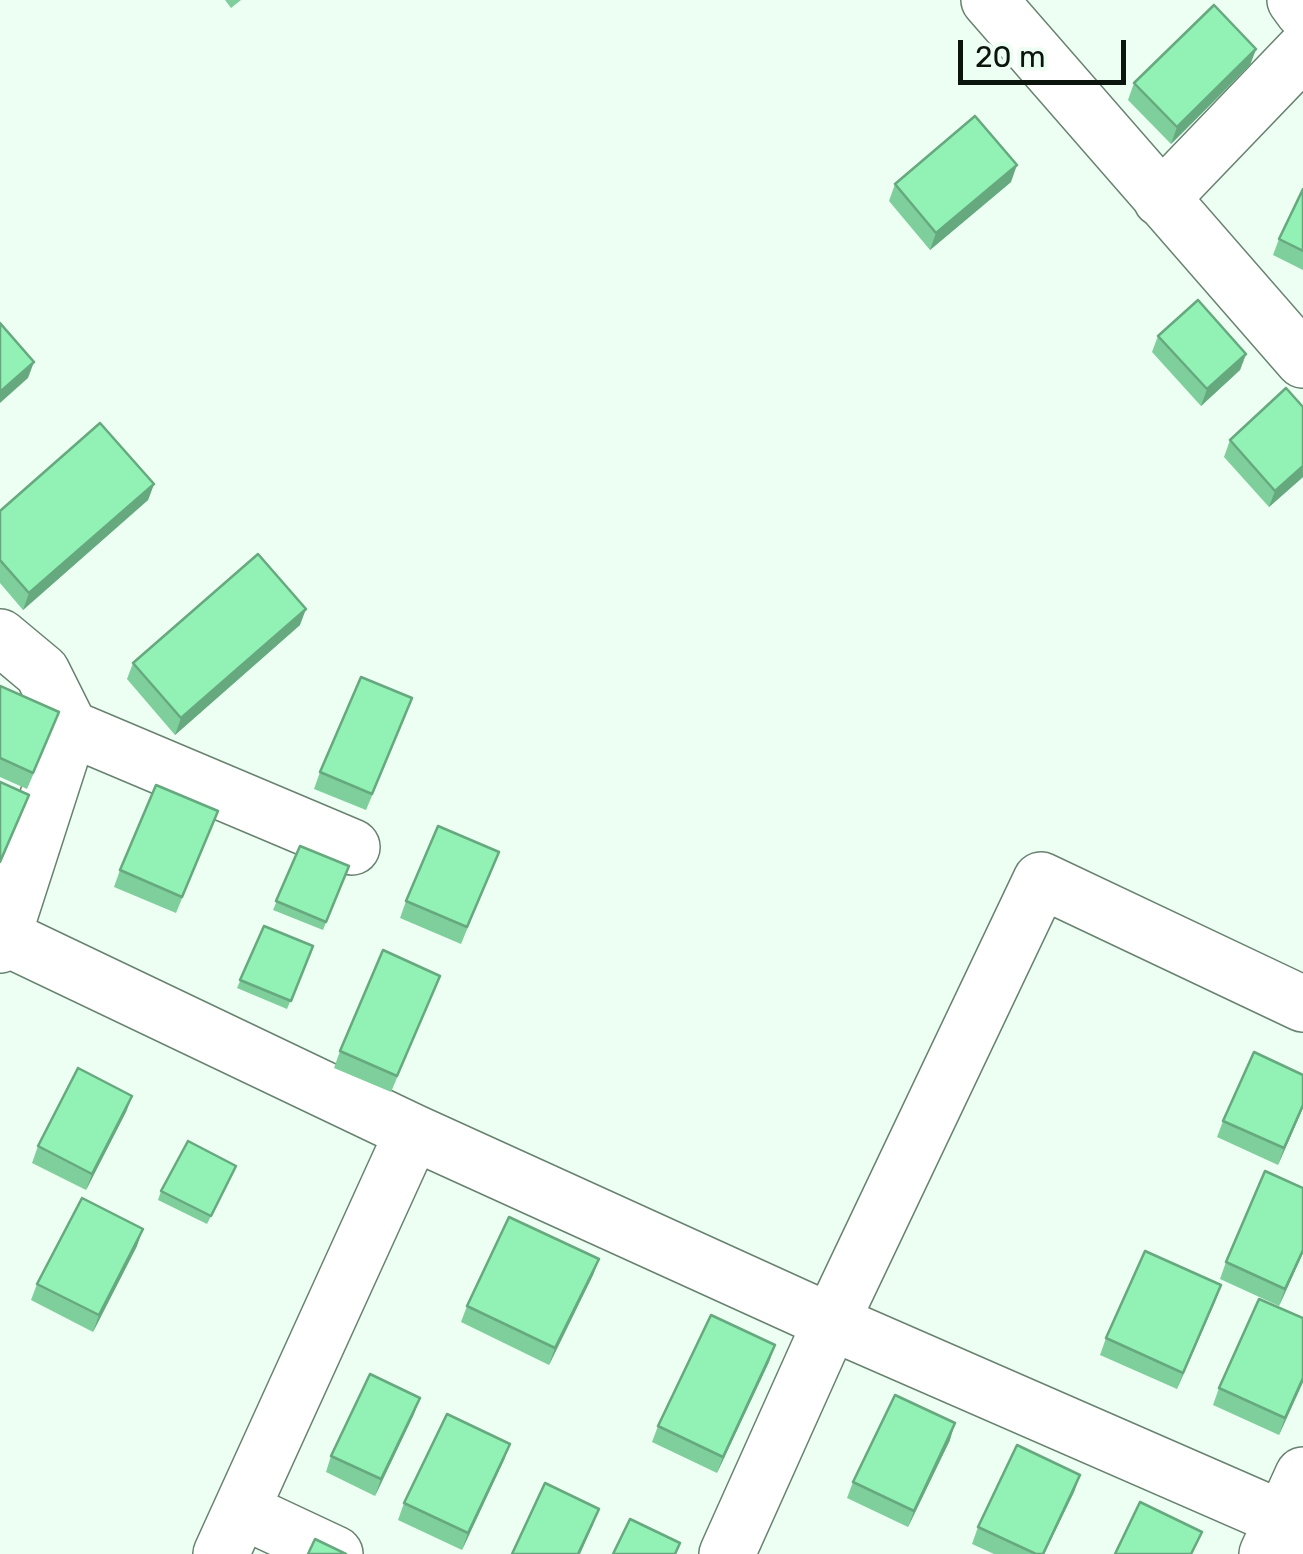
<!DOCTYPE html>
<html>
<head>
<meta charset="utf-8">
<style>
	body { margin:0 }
	#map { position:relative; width:1303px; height:1554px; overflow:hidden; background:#edfef2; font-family:Rubik,sans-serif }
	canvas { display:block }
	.scale { position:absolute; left:958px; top:40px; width:168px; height:45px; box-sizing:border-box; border:5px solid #0b150e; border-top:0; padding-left:12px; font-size:30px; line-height:35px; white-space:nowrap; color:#0b150e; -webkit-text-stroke:8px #edfef2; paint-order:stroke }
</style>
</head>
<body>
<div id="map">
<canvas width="1303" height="1554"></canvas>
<div class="scale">20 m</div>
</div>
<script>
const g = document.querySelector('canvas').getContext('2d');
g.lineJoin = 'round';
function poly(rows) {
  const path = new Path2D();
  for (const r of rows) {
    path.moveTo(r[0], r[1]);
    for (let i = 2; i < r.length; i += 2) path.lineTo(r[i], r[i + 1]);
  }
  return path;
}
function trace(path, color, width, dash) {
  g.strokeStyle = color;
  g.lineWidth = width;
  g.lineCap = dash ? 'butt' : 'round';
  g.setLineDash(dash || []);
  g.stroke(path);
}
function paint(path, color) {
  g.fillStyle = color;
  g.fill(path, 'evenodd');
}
const street = poly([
	[989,0,1303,360],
	[1295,0,1303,11],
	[1161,199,1303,51],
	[0,637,42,672,70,728,0,945],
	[70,728,352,847],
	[0,935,413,1132,831,1322,1303,1528],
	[241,1510,335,1554],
	[221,1554,413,1132],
	[727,1554,831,1322,1041,880,1303,1004],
	[1267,1554,1303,1475]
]);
trace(street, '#688270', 58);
trace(street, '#fff', 55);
paint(poly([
	[225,0,241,0,231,8],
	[1256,49,1250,65,1171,144,1128,100,1134,83],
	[1011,182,930,250,889,201,895,184],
	[1303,189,1303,270,1273,255,1279,239],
	[1158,336,1246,354,1240,370,1201,406,1152,352],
	[1303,407,1303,477,1269,507,1224,457,1230,440],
	[154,484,148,500,23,610,0,583,0,511],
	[300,625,175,735,127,679,133,663],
	[0,686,53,728,27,789,0,777],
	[406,715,366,810,314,789,320,772],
	[218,811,176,913,114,887,120,870],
	[300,846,349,866,323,930,273,910],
	[499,852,461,944,400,918,406,901],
	[264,926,313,946,287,1009,237,988],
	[440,976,391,1092,334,1068,340,1051],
	[1303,1075,1303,1108,1278,1165,1217,1137,1223,1121],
	[132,1096,126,1112,86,1190,32,1163,38,1146],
	[236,1166,207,1224,158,1200,161,1191],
	[137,1246,93,1332,31,1300,37,1284],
	[1303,1253,1279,1306,1220,1279,1226,1262],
	[599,1259,593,1275,549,1365,461,1322,467,1306],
	[1221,1285,1177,1389,1100,1355,1106,1338],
	[1303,1318,1303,1382,1279,1435,1213,1405,1219,1388],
	[775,1345,769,1362,717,1473,652,1442,658,1426],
	[414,1414,375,1496,326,1472,331,1456],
	[950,1440,908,1527,847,1498,853,1482],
	[510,1444,504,1460,462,1550,398,1520,404,1503],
	[1080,1475,1074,1492,1044,1554,994,1554,972,1544,978,1527]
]), '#7ecf9b');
paint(poly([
	[1256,49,1250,65,1171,144,1177,127],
	[1017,165,1011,182,930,250,936,233],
	[1246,354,1240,370,1201,406,1207,389],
	[34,362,28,378,0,403,0,392],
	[1303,466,1303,477,1269,507,1275,491],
	[154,484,148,500,23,610,29,593],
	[306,609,300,625,175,735,181,718],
	[132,1096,126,1112,86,1190,92,1174],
	[1303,1105,1303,1108,1278,1165,1284,1148],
	[143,1229,137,1246,93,1332,99,1315],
	[1303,1250,1303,1253,1279,1306,1285,1289],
	[599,1259,593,1275,549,1365,555,1348],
	[1221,1285,1215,1302,1177,1389,1183,1373],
	[775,1345,769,1362,717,1473,723,1457],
	[1303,1378,1303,1382,1279,1435,1285,1418],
	[420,1398,414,1414,375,1496,381,1479],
	[955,1423,950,1440,908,1527,914,1511],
	[510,1444,504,1460,462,1550,468,1533],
	[1080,1475,1074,1492,1044,1554,1043,1554],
	[599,1509,593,1525,580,1554,578,1554]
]), '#66a97e');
const building = poly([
	[1214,5,1256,49,1177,127,1134,83,1214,5],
	[975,116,1017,165,936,233,895,184,975,116],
	[1303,189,1303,251,1279,239,1303,189],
	[1198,300,1246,354,1207,389,1158,336,1198,300],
	[0,323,34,362,0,392,0,323],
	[1286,388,1303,407,1303,466,1275,491,1230,440,1286,388],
	[100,423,154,484,29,593,0,560,0,511,100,423],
	[258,554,306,609,181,718,133,663,258,554],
	[361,677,412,698,372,794,320,772,361,677],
	[0,686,59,712,33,773,0,758,0,686],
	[0,782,29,795,0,862,0,782],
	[156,785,218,811,182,897,120,870,156,785],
	[438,826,499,852,467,927,406,901,438,826],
	[300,846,349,866,326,922,276,901,300,846],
	[264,926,313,946,291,1001,240,980,264,926],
	[383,950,440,976,397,1076,340,1051,383,950],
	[1254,1052,1303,1075,1303,1105,1284,1148,1223,1121,1254,1052],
	[78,1068,132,1096,92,1174,38,1146,78,1068],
	[188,1141,236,1166,211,1216,161,1191,188,1141],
	[1265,1171,1303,1188,1303,1250,1285,1289,1226,1262,1265,1171],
	[82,1198,143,1229,99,1315,37,1284,82,1198],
	[509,1217,599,1259,555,1348,467,1306,509,1217],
	[1145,1251,1221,1285,1183,1373,1106,1338,1145,1251],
	[1259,1299,1303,1318,1303,1378,1285,1418,1219,1388,1259,1299],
	[711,1315,775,1345,723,1457,658,1426,711,1315],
	[370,1374,420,1398,381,1479,331,1456,370,1374],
	[895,1395,955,1423,914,1511,853,1482,895,1395],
	[447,1414,510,1444,468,1533,404,1503,447,1414],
	[1017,1445,1080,1475,1043,1554,1036,1554,978,1527,1017,1445],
	[545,1483,599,1509,578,1554,512,1554,545,1483],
	[1140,1502,1202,1532,1191,1554,1115,1554,1140,1502],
	[630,1519,680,1543,675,1554,613,1554,630,1519],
	[315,1539,346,1554,308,1554,315,1539]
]);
paint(building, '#92f1b4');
trace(building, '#66a97e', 2.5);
</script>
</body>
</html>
